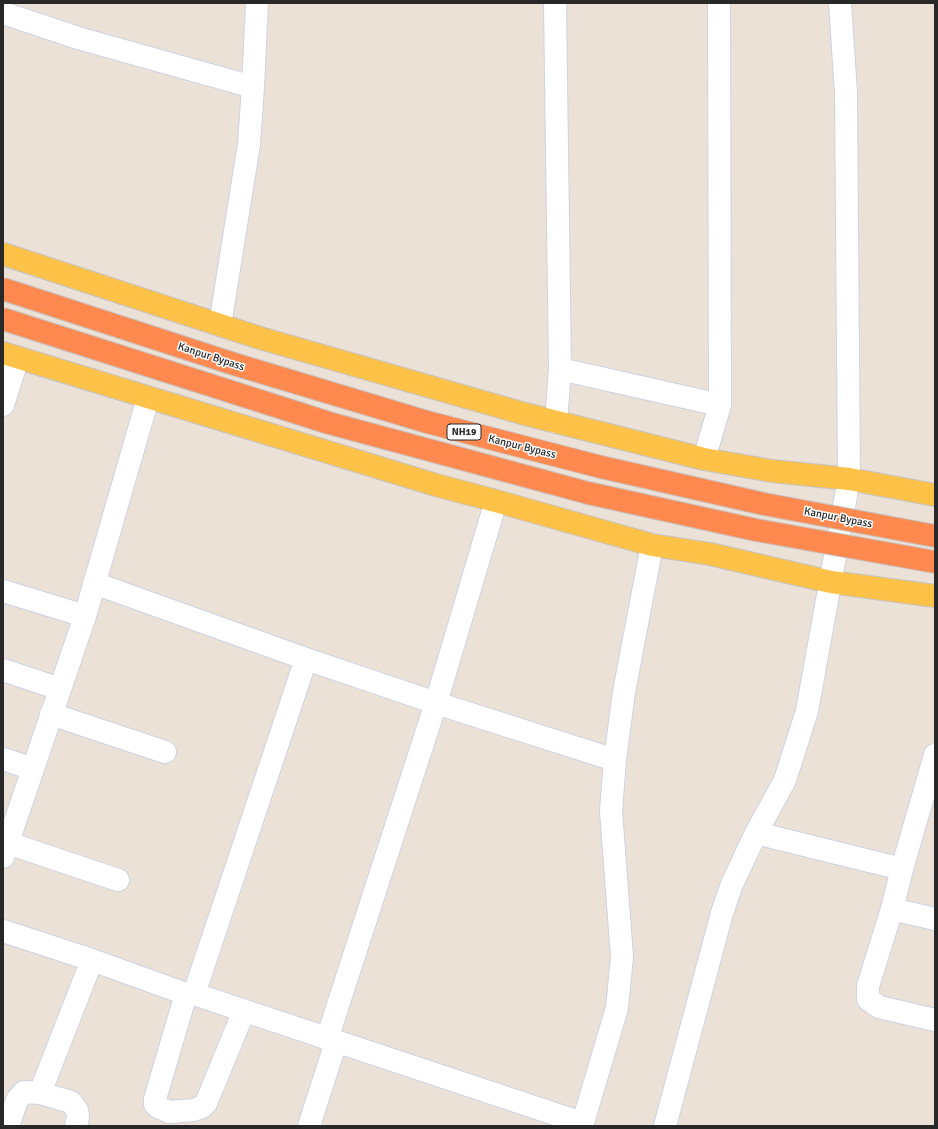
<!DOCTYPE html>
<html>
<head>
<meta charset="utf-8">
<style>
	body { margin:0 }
	#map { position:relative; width:938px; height:1129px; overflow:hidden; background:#ece1d7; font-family:Signika,sans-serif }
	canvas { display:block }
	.frame { position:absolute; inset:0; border:4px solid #282828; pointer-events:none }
</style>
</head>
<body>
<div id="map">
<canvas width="938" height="1129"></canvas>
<div class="frame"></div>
</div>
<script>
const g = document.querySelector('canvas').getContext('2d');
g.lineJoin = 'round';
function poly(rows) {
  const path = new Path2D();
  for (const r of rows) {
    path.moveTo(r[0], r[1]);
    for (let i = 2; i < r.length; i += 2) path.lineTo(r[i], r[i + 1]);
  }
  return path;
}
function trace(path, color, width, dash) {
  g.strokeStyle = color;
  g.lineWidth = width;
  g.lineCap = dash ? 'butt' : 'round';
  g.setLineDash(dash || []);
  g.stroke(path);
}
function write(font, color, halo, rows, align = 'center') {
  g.font = font + ' Signika,sans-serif';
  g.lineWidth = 3;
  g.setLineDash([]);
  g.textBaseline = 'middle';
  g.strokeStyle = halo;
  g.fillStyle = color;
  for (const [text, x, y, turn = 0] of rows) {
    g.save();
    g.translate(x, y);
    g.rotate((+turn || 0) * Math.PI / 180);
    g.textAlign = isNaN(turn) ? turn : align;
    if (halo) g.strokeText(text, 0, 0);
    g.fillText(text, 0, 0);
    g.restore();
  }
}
const minor = poly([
	[555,3,560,369,556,422],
	[3,13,78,38,253,87],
	[220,325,249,144,253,87,257,3],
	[560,369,720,405],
	[3,405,18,358],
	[704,459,720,405,719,3],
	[94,583,306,659,436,703,615,760],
	[3,591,85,616],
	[3,670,60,689],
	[51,714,165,752],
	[3,759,33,769],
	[756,833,902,869,892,909,935,919],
	[8,843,118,880],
	[3,857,85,616,148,398],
	[902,869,935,755],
	[892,909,868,986,868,999,879,1007,935,1020],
	[3,931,92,960,186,994,194,994,582,1123],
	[186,994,155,1099,155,1104,158,1107,169,1112,194,1110,202,1107,206,1103,244,1011],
	[194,994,306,659],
	[327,1039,436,703,496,501],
	[40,1093,92,960],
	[8,1126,17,1100,24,1092,40,1093,71,1102,77,1110,78,1117,76,1126],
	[309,1126,336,1042],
	[582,1126,617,1008,622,957,611,811,615,760,624,692,652,545],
	[665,1126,722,913,732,884,756,833,785,780,807,711,849,479,846,93,840,3]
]);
const major = poly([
	[3,254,260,338,525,414,704,459,772,471,849,479,935,495],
	[3,353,436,485,496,501,652,545,710,554,831,582,935,596]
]);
trace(minor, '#ccd3e3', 24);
trace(major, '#c3c3c3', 24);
trace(minor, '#fff', 22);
trace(major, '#ffc249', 22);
const highwayBridge = poly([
	[3,289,234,364,427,422,601,467,764,504,935,536],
	[3,319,329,423,588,493,756,530,935,562]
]);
trace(highwayBridge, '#c3c3c3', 24, []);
trace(highwayBridge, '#ff894f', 22);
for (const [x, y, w] of [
	[464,432,34]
]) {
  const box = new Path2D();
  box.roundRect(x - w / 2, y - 8, w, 16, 3);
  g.fillStyle = '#fff';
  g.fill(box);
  trace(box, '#282828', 1);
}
write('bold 10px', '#282828', null, [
	["NH19",464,432]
]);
write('11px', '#282828', '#fff', [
	["Kanpur Bypass",211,357,18],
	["Kanpur Bypass",522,447,14],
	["Kanpur Bypass",838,518,11]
]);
</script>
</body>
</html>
